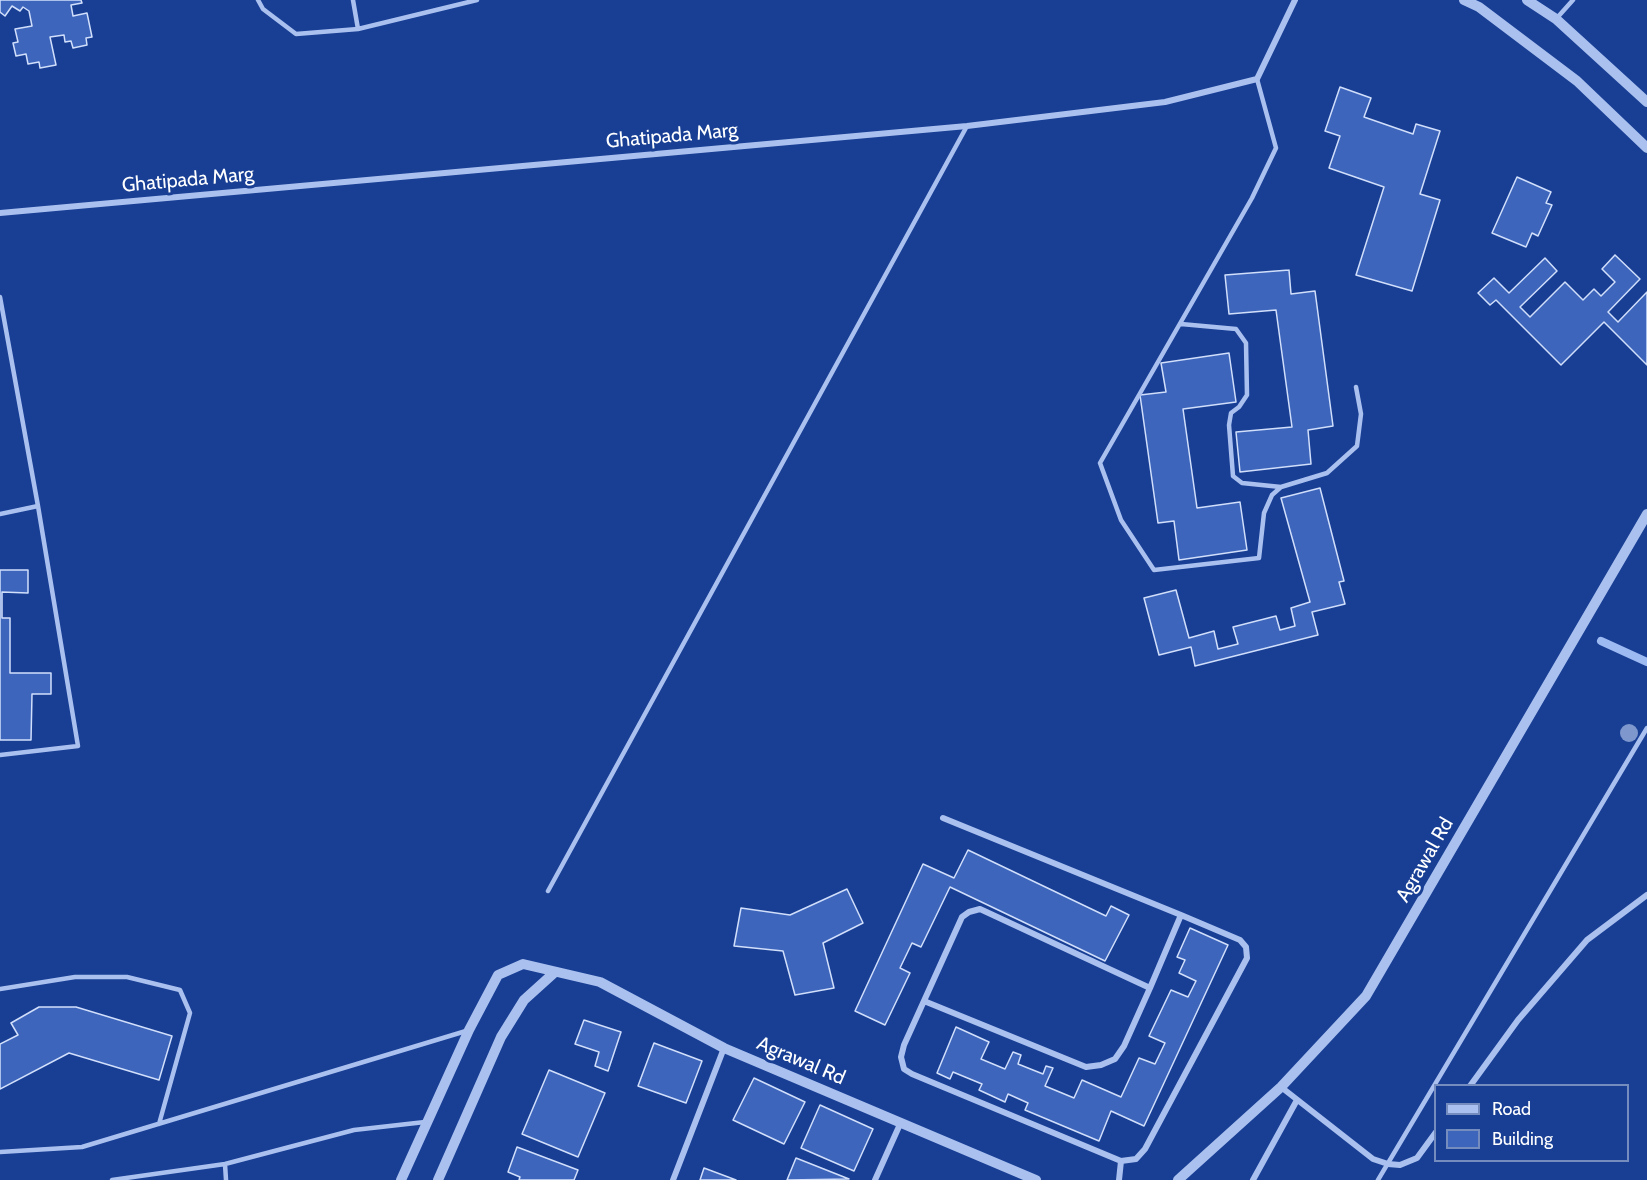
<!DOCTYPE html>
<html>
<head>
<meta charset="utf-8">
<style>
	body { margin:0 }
	#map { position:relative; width:1647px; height:1180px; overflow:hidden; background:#193f95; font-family:Cabin,sans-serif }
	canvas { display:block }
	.legend { position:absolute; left:1434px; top:1084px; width:195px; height:78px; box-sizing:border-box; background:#193f95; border:2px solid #758cbf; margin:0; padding:8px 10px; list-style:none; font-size:18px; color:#fff }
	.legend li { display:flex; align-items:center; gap:12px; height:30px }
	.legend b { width:30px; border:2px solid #758cbf }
</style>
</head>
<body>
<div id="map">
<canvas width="1647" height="1180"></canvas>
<ul class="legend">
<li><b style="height:8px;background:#aac1f0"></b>Road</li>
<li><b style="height:16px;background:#3d65bb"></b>Building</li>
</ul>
</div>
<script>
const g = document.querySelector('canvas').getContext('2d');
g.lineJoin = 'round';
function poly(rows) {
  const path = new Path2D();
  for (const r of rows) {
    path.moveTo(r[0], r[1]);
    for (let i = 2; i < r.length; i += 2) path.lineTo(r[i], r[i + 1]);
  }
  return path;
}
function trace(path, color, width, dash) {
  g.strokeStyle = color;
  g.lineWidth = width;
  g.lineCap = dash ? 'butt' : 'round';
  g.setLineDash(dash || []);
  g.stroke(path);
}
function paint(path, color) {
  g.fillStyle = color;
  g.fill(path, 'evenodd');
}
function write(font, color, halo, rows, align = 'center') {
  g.font = font + ' Cabin,sans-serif';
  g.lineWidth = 6;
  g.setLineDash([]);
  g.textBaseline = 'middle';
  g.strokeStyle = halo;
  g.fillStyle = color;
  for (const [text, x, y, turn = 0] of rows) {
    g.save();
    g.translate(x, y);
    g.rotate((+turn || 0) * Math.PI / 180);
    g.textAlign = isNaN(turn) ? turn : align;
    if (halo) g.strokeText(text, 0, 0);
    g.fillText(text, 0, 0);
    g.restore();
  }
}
trace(poly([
	[1601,641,1647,662]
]), '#9dbaf3', 8);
const building = poly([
	[0,0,81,0,82,3,71,5,73,16,87,13,92,37,86,38,87,45,73,48,71,41,65,42,64,35,50,37,56,65,40,68,39,62,28,64,26,54,16,56,13,43,18,42,15,29,32,26,29,11,23,7,20,11,12,6,5,16,0,12,0,0],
	[1340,87,1371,98,1364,117,1413,134,1416,124,1440,131,1420,194,1440,200,1412,291,1356,275,1384,187,1329,168,1340,136,1325,131,1340,87],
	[1517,177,1551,192,1546,203,1552,205,1538,236,1532,233,1526,247,1492,233,1517,177],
	[1615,255,1640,279,1608,312,1618,322,1647,292,1647,365,1604,322,1561,365,1496,300,1490,305,1478,293,1494,278,1509,293,1545,258,1557,271,1520,307,1530,317,1565,282,1583,300,1594,289,1601,296,1615,282,1602,269,1615,255],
	[1289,270,1291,294,1315,291,1333,426,1308,430,1311,464,1240,472,1236,432,1292,427,1276,310,1229,314,1225,275,1289,270],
	[1229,353,1236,402,1183,409,1197,508,1240,502,1247,550,1179,560,1174,521,1158,523,1140,395,1166,392,1161,363,1229,353],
	[1320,488,1344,581,1339,582,1345,604,1312,612,1318,635,1195,666,1191,647,1159,655,1144,598,1176,590,1189,638,1214,631,1218,649,1238,644,1233,627,1276,616,1280,630,1295,626,1291,608,1310,602,1281,498,1320,488],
	[0,570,28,570,28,593,2,592,2,618,10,618,10,673,51,673,51,694,32,694,31,740,0,740,0,570],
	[968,850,1106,916,1111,906,1129,915,1105,961,950,887,921,947,912,943,900,968,910,973,885,1025,855,1011,923,864,954,878,968,850],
	[847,889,863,923,823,943,834,988,795,995,783,951,734,946,741,908,790,915,847,889],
	[1190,928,1228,945,1144,1126,1111,1111,1099,1141,1025,1110,1028,1103,1008,1094,1005,1102,979,1090,982,1084,953,1072,950,1079,937,1073,956,1027,989,1042,981,1059,1005,1069,1013,1052,1021,1055,1018,1064,1043,1074,1046,1066,1053,1068,1045,1086,1074,1098,1082,1080,1121,1097,1139,1058,1155,1064,1165,1043,1149,1036,1171,990,1188,997,1196,981,1179,973,1185,960,1177,957,1190,928],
	[39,1007,76,1007,172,1036,159,1080,69,1053,0,1089,0,1044,18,1035,11,1023,39,1007],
	[584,1020,621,1032,608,1071,595,1066,599,1052,575,1044,584,1020],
	[654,1043,702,1061,686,1103,638,1086,654,1043],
	[549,1070,605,1093,578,1157,522,1134,549,1070],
	[754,1078,805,1102,784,1144,733,1120,754,1078],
	[820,1105,873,1129,854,1171,801,1148,820,1105],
	[517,1147,578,1170,574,1180,519,1180,520,1177,508,1172,517,1147],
	[796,1158,849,1179,787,1180,796,1158],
	[704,1168,736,1180,700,1180,704,1168]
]);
paint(building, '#3d65bb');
trace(building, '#d1dffb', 1.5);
trace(poly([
	[258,0,263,9,296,34,358,29,477,0],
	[353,0,358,29],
	[1556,19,1573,0],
	[1257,79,1276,148,1252,198,1100,463,1121,520,1154,570,1259,558,1264,513,1272,495,1281,487,1327,473,1357,446,1361,414,1356,387],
	[0,297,38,506,78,746,0,755],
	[1181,324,1236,329,1246,343,1247,395,1239,407,1231,413,1229,425,1233,476,1242,483,1281,487],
	[0,514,38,506],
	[548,891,967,126],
	[0,989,75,977,127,977,180,990,190,1013,159,1124],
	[0,1152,82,1147,466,1031],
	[225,1164,226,1180],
	[112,1180,225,1164,354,1130,425,1122],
	[1378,1180,1647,728]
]), '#aac1f0', 4.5);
trace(poly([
	[0,213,967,126,1165,102,1257,79,1295,0],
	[943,818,1181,915,1150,988,980,909,969,912,962,917,904,1045,901,1057,904,1069,912,1074,1121,1161,1119,1180],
	[924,1001,1086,1067,1101,1065,1115,1059,1124,1046,1150,988],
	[1470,1086,1518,1020,1587,940,1647,895],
	[1281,1087,1373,1159,1388,1164,1400,1165,1417,1158,1436,1132],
	[1121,1161,1136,1159,1145,1149,1247,958,1246,947,1240,940,1181,915],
	[673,1180,724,1048],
	[875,1180,901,1122],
	[1253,1180,1297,1100]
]), '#aac1f0', 6);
trace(poly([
	[1464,0,1479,7,1577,81,1647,148],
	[1527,0,1556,19,1647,102],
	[401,1180,469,1030,498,975,523,964,600,982,724,1048,1036,1180],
	[438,1180,501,1037,524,1000,555,972],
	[1178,1180,1281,1087,1366,996,1647,514]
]), '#aac1f0', 10);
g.fillStyle = '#7e97cd';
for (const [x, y] of [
	[1629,733]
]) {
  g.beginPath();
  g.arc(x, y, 9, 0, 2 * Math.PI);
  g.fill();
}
write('20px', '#fff', '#193f95', [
	["Ghatipada Marg",672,136,-5],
	["Ghatipada Marg",188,180,-5],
	["Agrawal Rd",1425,860,-60],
	["Agrawal Rd",801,1061,23]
]);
</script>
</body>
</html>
